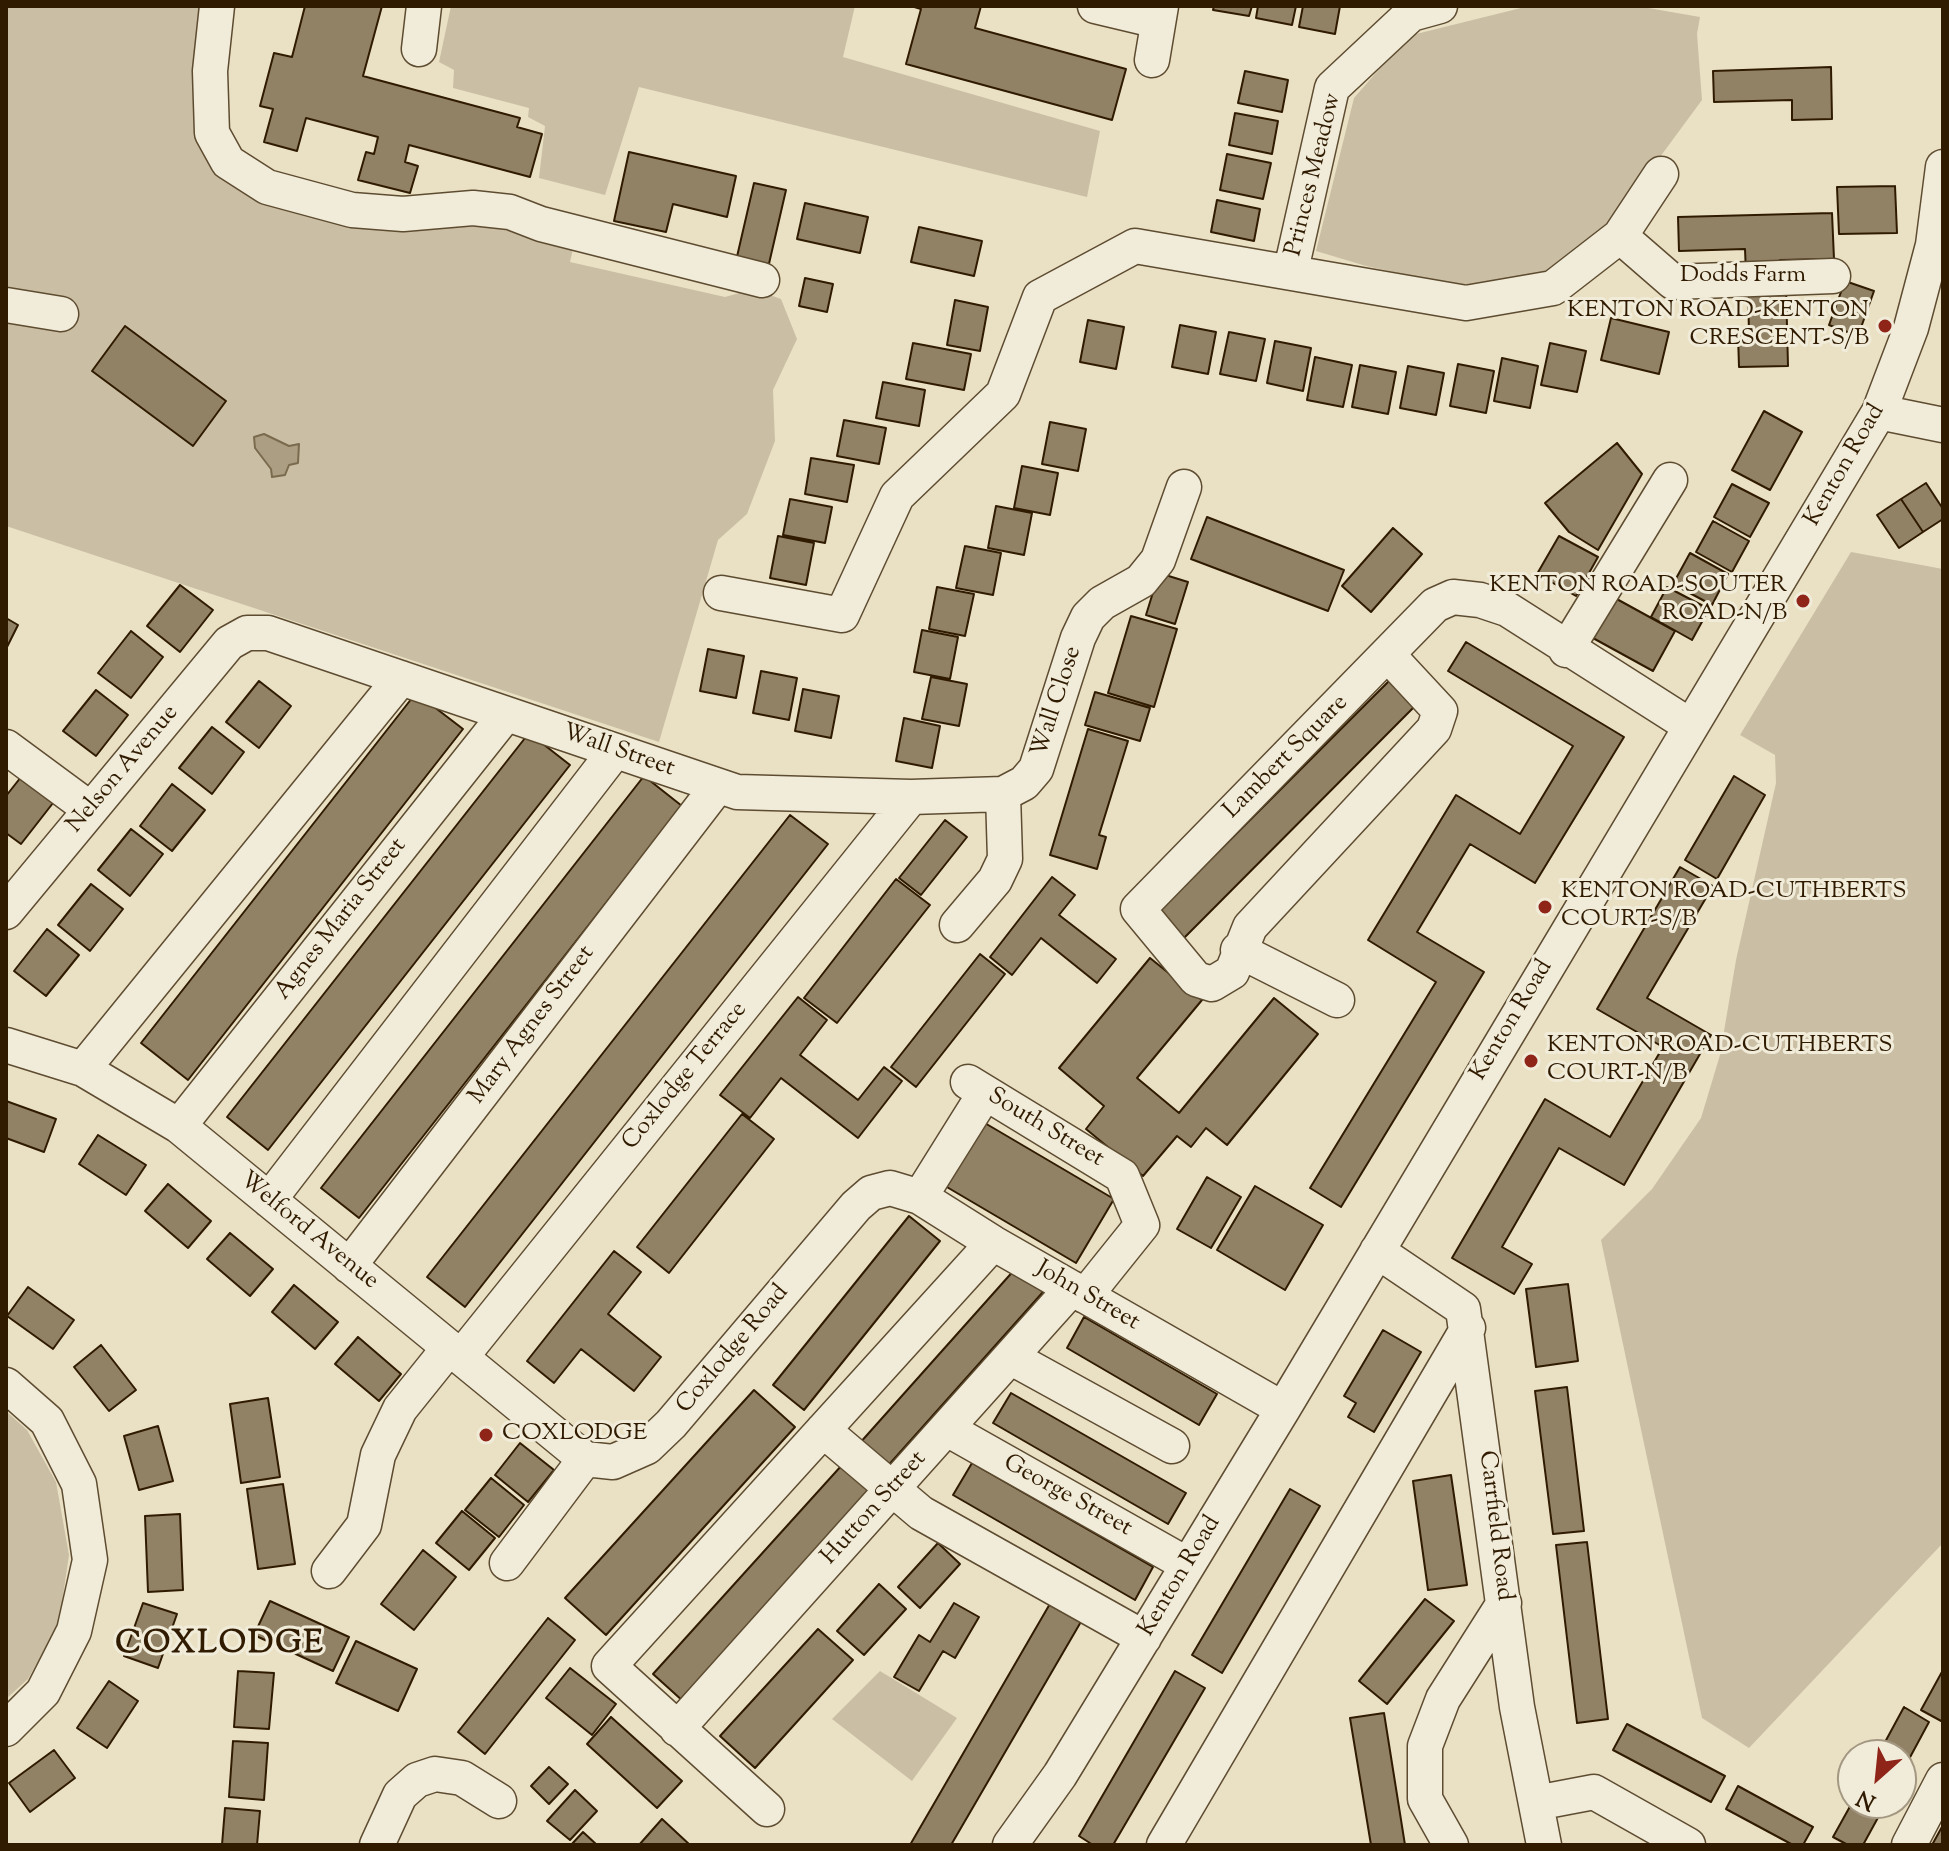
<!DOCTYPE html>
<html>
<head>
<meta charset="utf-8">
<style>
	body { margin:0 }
	#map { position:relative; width:1949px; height:1851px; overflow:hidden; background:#eae1c5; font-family:"Sorts Mill Goudy",serif }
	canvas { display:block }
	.frame { position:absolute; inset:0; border:8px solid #301b00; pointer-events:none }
	.north { position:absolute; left:1837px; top:1739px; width:80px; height:80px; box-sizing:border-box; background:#f1ecd9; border:2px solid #a49882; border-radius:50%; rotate:207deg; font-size:22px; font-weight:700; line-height:32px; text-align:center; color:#301b00 }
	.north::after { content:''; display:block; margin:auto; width:28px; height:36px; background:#8f2418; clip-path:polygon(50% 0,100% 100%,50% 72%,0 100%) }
</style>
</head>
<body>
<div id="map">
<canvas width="1949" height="1851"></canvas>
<div class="frame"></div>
<div class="north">N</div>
</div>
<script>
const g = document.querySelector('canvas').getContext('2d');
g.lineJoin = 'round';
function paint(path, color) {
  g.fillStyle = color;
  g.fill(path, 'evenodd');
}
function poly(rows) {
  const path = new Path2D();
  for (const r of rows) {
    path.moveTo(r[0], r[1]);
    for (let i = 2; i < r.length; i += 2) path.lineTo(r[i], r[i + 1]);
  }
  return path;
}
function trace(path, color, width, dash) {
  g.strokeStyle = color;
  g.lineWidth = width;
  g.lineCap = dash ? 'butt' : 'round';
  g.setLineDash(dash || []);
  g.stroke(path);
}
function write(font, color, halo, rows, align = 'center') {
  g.font = font + ' "Sorts Mill Goudy",serif';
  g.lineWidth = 6;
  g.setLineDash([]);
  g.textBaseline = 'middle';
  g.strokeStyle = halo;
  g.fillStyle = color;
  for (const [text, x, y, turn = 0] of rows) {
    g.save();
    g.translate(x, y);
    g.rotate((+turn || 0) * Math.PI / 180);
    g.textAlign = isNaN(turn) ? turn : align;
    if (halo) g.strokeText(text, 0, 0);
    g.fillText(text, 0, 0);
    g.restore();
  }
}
paint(poly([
	[6,6,209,6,216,166,490,222,574,244,570,262,725,297,753,289,781,299,797,339,773,390,775,441,747,514,718,540,659,742,6,526],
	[451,6,855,6,843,57,1100,131,1087,197,639,87,605,195,539,178,545,126,528,117,529,108,453,88,454,70,439,62],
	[1529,6,1637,6,1700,17,1697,34,1702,100,1618,214,1588,245,1553,270,1471,289,1366,266,1316,251,1354,98,1408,36],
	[1851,552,1943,569,1943,1543,1749,1748,1702,1718,1601,1240,1652,1189,1701,1118,1720,1055,1736,960,1776,783,1775,755,1740,735],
	[6,1411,27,1430,56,1482,69,1555,59,1623,28,1679,7,1698],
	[880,1671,957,1718,912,1781,832,1719]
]), '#cabfa4');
const water = poly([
	[264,434,289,446,299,444,298,463,289,465,285,475,272,477,271,469,255,448,254,437,264,434]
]);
paint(water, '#ab9e82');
trace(water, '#7a6a4e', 2);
const building = poly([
	[305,6,382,6,363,76,520,118,517,127,542,134,530,177,409,145,405,162,418,166,410,193,358,180,366,152,374,154,378,137,306,118,297,151,264,142,273,109,260,106,274,53,292,57,305,6],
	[911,6,981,6,975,28,1126,69,1112,120,906,64,921,9,911,6],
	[1214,6,1252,6,1249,16,1213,10,1214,6],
	[1258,6,1296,6,1292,25,1256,18,1258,6],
	[1303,6,1340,6,1335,34,1299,27,1303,6],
	[1831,67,1832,119,1792,120,1792,100,1714,102,1713,71,1831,67],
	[1245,71,1288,80,1282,112,1238,103,1245,71],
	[1235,113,1278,121,1272,154,1229,145,1235,113],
	[629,152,736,176,727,217,673,204,666,232,614,221,629,152],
	[1227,154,1271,163,1263,199,1220,190,1227,154],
	[754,183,786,190,768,268,736,261,754,183],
	[1895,186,1897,233,1839,234,1837,187,1895,186],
	[1217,200,1260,209,1254,241,1211,232,1217,200],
	[805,203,868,217,860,253,797,239,805,203],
	[1832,213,1834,259,1780,260,1780,274,1746,274,1745,249,1679,251,1678,217,1832,213],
	[919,227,982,241,974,276,911,262,919,227],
	[805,278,833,284,827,312,799,306,805,278],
	[1845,281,1874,291,1858,336,1829,325,1845,281],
	[1786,286,1788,366,1739,367,1738,335,1749,335,1748,288,1786,286],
	[955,300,988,307,980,351,947,345,955,300],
	[1611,318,1669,332,1659,374,1601,360,1611,318],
	[1088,320,1124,327,1116,369,1080,362,1088,320],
	[1180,325,1216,332,1208,374,1172,367,1180,325],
	[125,326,226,401,193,446,92,371,125,326],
	[1229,332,1265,339,1256,381,1220,374,1229,332],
	[1275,341,1311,348,1303,391,1267,383,1275,341],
	[913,343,971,354,964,390,906,379,913,343],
	[1550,343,1586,351,1577,392,1541,385,1550,343],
	[1315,357,1352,365,1343,407,1307,400,1315,357],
	[1502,358,1538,366,1530,408,1494,401,1502,358],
	[1458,364,1494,371,1486,413,1450,406,1458,364],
	[1360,365,1396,372,1388,414,1352,407,1360,365],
	[1408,366,1444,373,1436,415,1400,408,1408,366],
	[883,382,925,390,919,426,876,418,883,382],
	[1764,411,1802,432,1770,490,1732,470,1764,411],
	[844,420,886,428,879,464,837,456,844,420],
	[1050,422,1086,429,1078,471,1042,464,1050,422],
	[1617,443,1642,474,1598,550,1569,532,1545,503,1617,443],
	[811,458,854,465,847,502,805,494,811,458],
	[1022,466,1058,473,1050,515,1014,508,1022,466],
	[1926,483,1943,509,1943,519,1923,532,1901,499,1926,483],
	[1732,484,1769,503,1750,537,1714,517,1732,484],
	[790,499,832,507,825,543,783,535,790,499],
	[1901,499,1923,532,1899,548,1877,515,1901,499],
	[996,506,1032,513,1024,555,988,548,996,506],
	[1207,517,1344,570,1328,611,1191,559,1207,517],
	[1713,521,1749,541,1732,572,1696,552,1713,521],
	[1393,528,1422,554,1371,612,1342,586,1393,528],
	[778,536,814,543,806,585,770,578,778,536],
	[1559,536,1598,557,1576,596,1537,574,1559,536],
	[965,546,1001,553,993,595,956,588,965,546],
	[1690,553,1728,574,1712,605,1673,584,1690,553],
	[1159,573,1188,582,1175,624,1146,615,1159,573],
	[180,585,213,610,180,652,147,626,180,585],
	[937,587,974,594,965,636,929,629,937,587],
	[1667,587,1709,609,1692,640,1651,617,1667,587],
	[1604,592,1675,631,1653,671,1582,632,1604,592],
	[1131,616,1177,629,1154,707,1108,693,1131,616],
	[6,618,18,625,6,649,6,618],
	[922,630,958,637,950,679,914,672,922,630],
	[131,631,163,657,131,698,98,673,131,631],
	[1466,642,1624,737,1535,883,1470,844,1417,932,1484,972,1341,1207,1310,1188,1436,982,1368,940,1456,795,1520,834,1573,746,1448,671,1466,642],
	[708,649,744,656,736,698,700,691,708,649],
	[761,671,797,678,789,720,753,713,761,671],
	[931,677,967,684,959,726,922,719,931,677],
	[1390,680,1416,705,1183,939,1157,913,1390,680],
	[259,681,291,706,259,748,226,722,259,681],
	[803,689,839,696,831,738,795,731,803,689],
	[96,690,128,715,96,756,63,731,96,690],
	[1095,692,1150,708,1140,741,1085,725,1095,692],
	[416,693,463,729,188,1080,141,1043,416,693],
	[904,718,940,726,932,768,896,761,904,718],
	[212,727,244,752,212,794,179,768,212,727],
	[1088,729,1128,741,1099,835,1106,837,1097,869,1050,855,1088,729],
	[529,733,570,765,268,1150,227,1117,529,733],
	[644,776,682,806,359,1218,321,1188,644,776],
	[1734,776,1765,795,1717,879,1685,860,1734,776],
	[21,777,53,803,21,844,6,833,6,796,21,777],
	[172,784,205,810,172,851,140,826,172,784],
	[790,815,828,844,465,1307,427,1277,790,815],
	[945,820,967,837,921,895,899,878,945,820],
	[131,829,163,854,130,896,98,870,131,829],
	[1680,867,1713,886,1647,998,1711,1035,1624,1185,1559,1148,1502,1247,1532,1264,1514,1294,1452,1258,1545,1099,1610,1137,1663,1047,1597,1009,1680,867],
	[1052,877,1075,895,1059,915,1116,959,1097,983,1041,938,1012,975,990,957,1052,877],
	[896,879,930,905,837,1023,804,998,896,879],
	[91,884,123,909,90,951,58,925,91,884],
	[47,929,79,955,46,996,14,971,47,929],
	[980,954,1005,974,916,1087,891,1067,980,954],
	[1150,958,1202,1000,1137,1078,1179,1113,1274,998,1318,1034,1227,1145,1206,1128,1191,1147,1177,1136,1143,1176,1086,1129,1104,1106,1059,1068,1150,958],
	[798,997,827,1020,800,1055,858,1100,884,1067,902,1081,858,1138,781,1078,750,1118,720,1095,798,997],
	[6,1101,56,1119,44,1152,6,1138,6,1101],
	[742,1114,774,1139,669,1273,637,1247,742,1114],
	[978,1119,1114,1199,1076,1263,940,1183,978,1119],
	[98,1135,146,1165,126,1195,79,1164,98,1135],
	[1207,1177,1241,1197,1211,1248,1177,1229,1207,1177],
	[168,1184,211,1221,188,1248,145,1211,168,1184],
	[1255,1186,1323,1225,1285,1290,1217,1250,1255,1186],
	[909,1216,940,1241,804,1410,773,1385,909,1216],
	[230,1233,273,1269,250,1296,207,1259,230,1233],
	[614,1251,641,1272,608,1314,661,1357,634,1391,581,1349,554,1383,527,1361,614,1251],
	[1016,1268,1043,1292,886,1468,859,1444,1016,1268],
	[1568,1284,1578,1361,1536,1367,1526,1289,1568,1284],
	[294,1285,338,1322,315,1349,272,1312,294,1285],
	[28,1287,74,1320,53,1349,7,1316,28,1287],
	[1084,1317,1217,1394,1199,1425,1067,1348,1084,1317],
	[1383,1330,1421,1352,1374,1432,1348,1417,1356,1403,1344,1396,1383,1330],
	[358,1337,401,1374,379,1401,335,1364,358,1337],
	[101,1345,136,1390,109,1411,74,1367,101,1345],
	[1567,1387,1584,1531,1553,1534,1535,1391,1567,1387],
	[754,1390,795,1427,606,1635,565,1598,754,1390],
	[1011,1393,1186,1493,1168,1524,993,1423,1011,1393],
	[268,1398,280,1477,241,1483,230,1404,268,1398],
	[158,1426,173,1481,139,1490,124,1436,158,1426],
	[520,1443,554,1470,528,1502,495,1475,520,1443],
	[972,1463,1153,1567,1135,1600,953,1495,972,1463],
	[842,1465,873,1493,684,1702,653,1674,842,1465],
	[1451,1475,1467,1585,1428,1590,1413,1481,1451,1475],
	[491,1478,524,1505,499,1537,465,1510,491,1478],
	[283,1484,295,1564,258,1569,247,1489,283,1484],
	[1290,1489,1320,1506,1222,1673,1192,1655,1290,1489],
	[462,1511,495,1538,469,1570,436,1543,462,1511],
	[180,1514,183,1590,148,1592,145,1516,180,1514],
	[1587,1542,1608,1719,1577,1723,1556,1545,1587,1542],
	[938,1543,960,1564,920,1608,898,1587,938,1543],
	[423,1550,456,1577,414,1630,381,1604,423,1550],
	[879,1584,906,1609,864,1655,837,1631,879,1584],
	[1425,1599,1454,1621,1387,1704,1359,1681,1425,1599],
	[270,1601,349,1637,333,1671,254,1635,270,1601],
	[1051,1602,1082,1620,951,1845,910,1845,1051,1602],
	[143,1603,177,1614,158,1668,124,1656,143,1603],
	[954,1603,979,1617,955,1658,943,1651,919,1691,894,1677,919,1635,930,1642,954,1603],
	[548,1618,575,1640,485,1754,458,1732,548,1618],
	[818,1629,853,1660,755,1768,720,1736,818,1629],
	[356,1641,417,1669,398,1711,336,1683,356,1641],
	[570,1668,616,1704,592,1735,546,1698,570,1668],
	[1943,1670,1943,1722,1921,1710,1943,1670],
	[238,1671,274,1673,269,1729,234,1727,238,1671],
	[1175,1671,1205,1688,1113,1845,1093,1845,1079,1836,1175,1671],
	[109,1681,138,1701,107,1748,77,1728,109,1681],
	[1904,1707,1929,1722,1901,1774,1901,1755,1878,1755,1904,1707],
	[1384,1713,1405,1845,1371,1845,1350,1718,1384,1713],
	[611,1717,682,1781,657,1808,587,1744,611,1717],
	[1627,1724,1725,1776,1711,1802,1613,1750,1627,1724],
	[233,1741,268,1743,264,1800,229,1797,233,1741],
	[54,1750,75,1778,30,1812,9,1783,54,1750],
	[549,1767,568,1784,549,1804,531,1786,549,1767],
	[1738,1786,1813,1827,1803,1845,1793,1845,1726,1809,1738,1786],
	[575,1790,597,1811,570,1840,547,1821,575,1790],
	[1853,1801,1886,1803,1863,1845,1848,1845,1833,1837,1853,1801],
	[225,1808,260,1811,257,1845,222,1845,225,1808],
	[662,1819,690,1845,639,1845,662,1819],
	[1943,1825,1943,1845,1932,1845,1943,1825],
	[583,1832,597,1845,571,1845,583,1832]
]);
paint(building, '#918266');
trace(building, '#301b00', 2);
const minor = poly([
	[217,6,210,71,212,133,228,162,267,187,352,210,403,214,473,208,510,212,541,224,762,280],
	[1095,6,1158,21],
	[419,49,424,6],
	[1152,60,1161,6],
	[1620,236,1673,282,1833,276],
	[1291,270,1332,88,1411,14,1440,6],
	[6,305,61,314],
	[1879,412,1943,425],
	[721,593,842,615,897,496,1003,394,1040,297,1135,246,1466,303,1553,288,1620,236,1661,174],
	[1566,650,1670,480],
	[1387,654,1440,711,1434,729,1250,927,1232,972,1212,984,1196,979,1138,909,1435,605,1453,597,1480,600,1507,609,1689,725],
	[6,747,90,809],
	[6,912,229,643,247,633,268,633,737,792,911,797,1003,794,1024,783,1036,769,1078,638,1088,617,1102,603,1141,581,1158,560,1184,487],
	[957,925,995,880,1005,859,1003,794],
	[1238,950,1337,1000],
	[6,1045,83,1069,179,1126,585,1459],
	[83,1069,401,678],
	[968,1082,1122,1176,1142,1225,1085,1296],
	[179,1126,506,714],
	[920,1197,985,1093],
	[269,1200,615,751],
	[1377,1251,1463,1309,1517,1707,1544,1845],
	[349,1266,717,787],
	[461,1357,911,797],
	[1012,1358,1172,1446],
	[6,1385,47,1421,79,1484,90,1560,74,1631,43,1692,6,1729],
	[947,1429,1188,1565],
	[823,1430,921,1513,1144,1638],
	[507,1563,585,1459,613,1462,647,1447,671,1424,856,1206,871,1193,890,1188,920,1197,993,1243,1283,1409],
	[329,1571,364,1525,378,1455,400,1409,449,1348],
	[677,1729,1072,1288],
	[1536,1803,1594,1792,1688,1845],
	[767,1809,609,1666,993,1243],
	[377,1845,400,1795,417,1780,435,1774,462,1778,499,1801],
	[1010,1845,1060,1775,1283,1409,1879,412,1911,328,1933,245,1943,167],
	[1164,1845,1468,1328],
	[1451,1845,1425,1799,1425,1746,1443,1699,1504,1603],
	[1909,1845,1943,1780]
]);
trace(minor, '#5e4c31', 37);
trace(minor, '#f1ecd9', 34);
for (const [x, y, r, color] of [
	[1885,326,8,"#8f2418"],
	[1803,601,8,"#8f2418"],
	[1545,907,8,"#8f2418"],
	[1531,1061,8,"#8f2418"],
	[486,1435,8,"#8f2418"]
]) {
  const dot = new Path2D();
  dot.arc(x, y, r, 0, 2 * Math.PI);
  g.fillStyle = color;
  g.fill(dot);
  trace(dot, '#f1ecd9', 3);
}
write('24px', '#301b00', '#f1ecd9', [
	["Princes Meadow",1315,175,-76],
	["Dodds Farm",1743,277],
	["Kenton Road",1846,466,-60],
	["Wall Close",1058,702,-72],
	["Wall Street",618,752,19],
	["Lambert Square",1287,758,-45],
	["Nelson Avenue",124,770,-50],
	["Agnes Maria Street",342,920,-52],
	["Kenton Road",1513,1021,-59],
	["Mary Agnes Street",533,1026,-53],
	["Coxlodge Terrace",686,1077,-51],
	["South Street",1045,1129,31],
	["Welford Avenue",308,1232,39],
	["John Street",1087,1297,30],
	["Coxlodge Road",734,1350,-50],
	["George Street",1067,1497,29],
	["Hutton Street",875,1509,-48],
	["Carrfield Road",1494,1526,83],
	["Kenton Road",1181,1577,-59]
]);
write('24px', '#301b00', '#f1ecd9', [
	["KENTON ROAD-KENTON",1869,312,"right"],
	["CRESCENT-S/B",1869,340,"right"],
	["KENTON ROAD-SOUTER",1787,587,"right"],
	["ROAD-N/B",1787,615,"right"],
	["KENTON ROAD-CUTHBERTS",1561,893],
	["COURT-S/B",1561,921],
	["KENTON ROAD-CUTHBERTS",1547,1047],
	["COURT-N/B",1547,1075],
	["COXLODGE",502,1435]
], 'left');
g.letterSpacing = '2px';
write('bold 32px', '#301b00', '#f1ecd9', [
	["COXLODGE",220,1647]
]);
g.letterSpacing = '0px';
</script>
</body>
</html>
